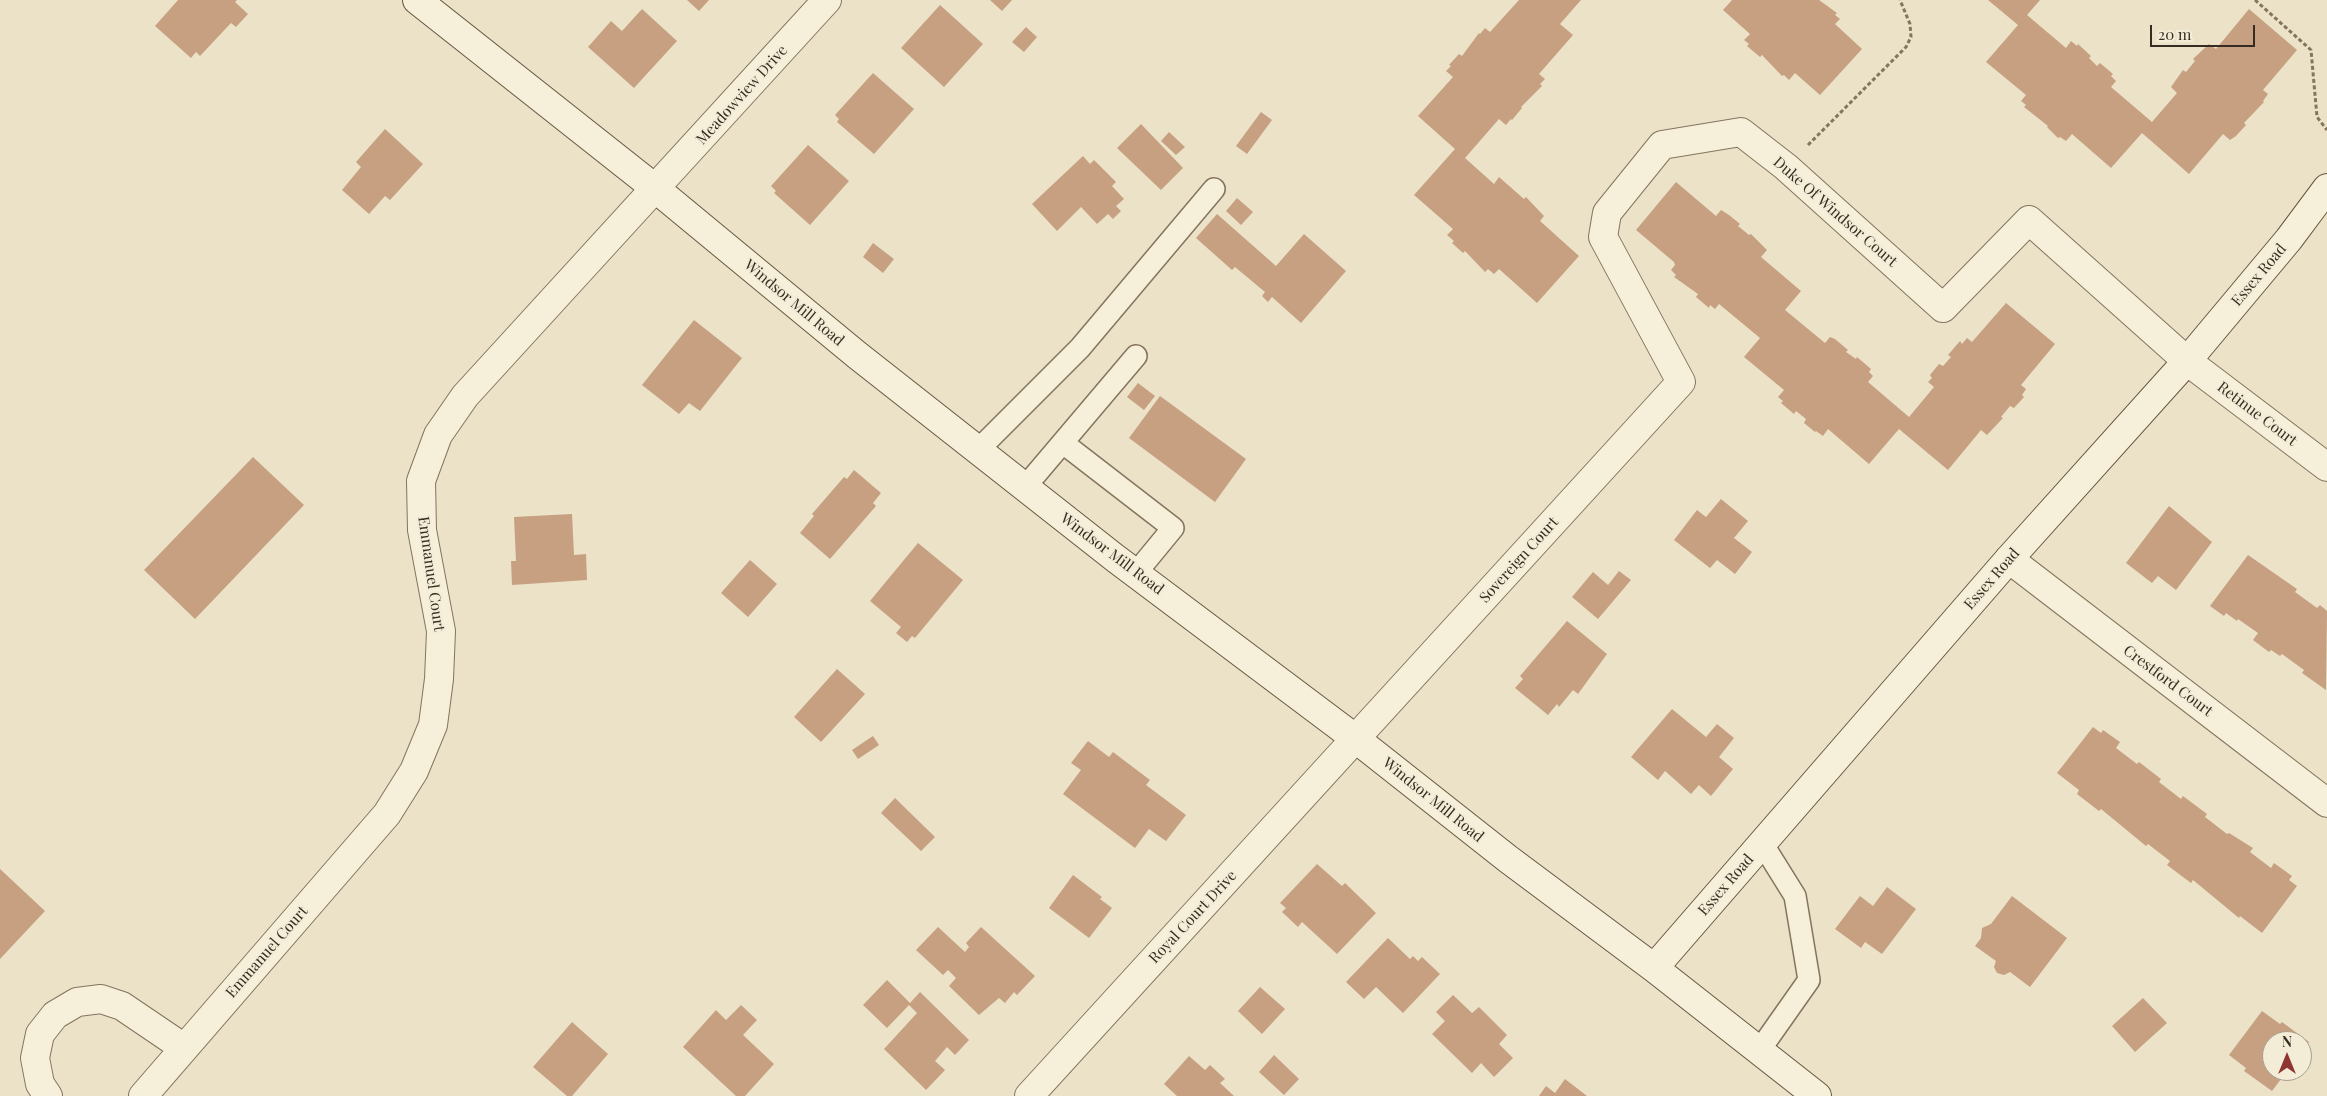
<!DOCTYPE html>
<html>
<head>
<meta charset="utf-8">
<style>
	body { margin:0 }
	#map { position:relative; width:2327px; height:1096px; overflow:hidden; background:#ebe2c8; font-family:"Playfair Display",serif }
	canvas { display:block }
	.north { position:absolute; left:2262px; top:1031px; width:50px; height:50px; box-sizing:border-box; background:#f3ecd7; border:1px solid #a89f8e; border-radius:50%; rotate:0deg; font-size:14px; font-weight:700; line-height:20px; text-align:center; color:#372c21 }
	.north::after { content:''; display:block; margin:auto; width:18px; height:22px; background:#8f3633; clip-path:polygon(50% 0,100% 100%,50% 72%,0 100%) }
	.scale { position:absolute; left:2150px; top:25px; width:105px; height:22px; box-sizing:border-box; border:2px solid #372c21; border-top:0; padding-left:6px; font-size:15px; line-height:18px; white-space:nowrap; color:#372c21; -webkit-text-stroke:4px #f3ecd7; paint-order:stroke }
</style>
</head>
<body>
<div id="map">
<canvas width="2327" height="1096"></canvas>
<div class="north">N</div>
<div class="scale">20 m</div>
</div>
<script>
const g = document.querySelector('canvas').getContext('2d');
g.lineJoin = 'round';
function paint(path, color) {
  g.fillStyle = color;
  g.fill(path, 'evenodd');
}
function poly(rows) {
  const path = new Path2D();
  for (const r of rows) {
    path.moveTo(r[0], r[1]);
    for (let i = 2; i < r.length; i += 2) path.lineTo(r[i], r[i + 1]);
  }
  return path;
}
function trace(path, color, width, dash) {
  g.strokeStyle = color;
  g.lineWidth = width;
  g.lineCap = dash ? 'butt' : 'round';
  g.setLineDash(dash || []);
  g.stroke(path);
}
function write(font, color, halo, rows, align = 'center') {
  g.font = font + ' "Playfair Display",serif';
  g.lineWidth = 4;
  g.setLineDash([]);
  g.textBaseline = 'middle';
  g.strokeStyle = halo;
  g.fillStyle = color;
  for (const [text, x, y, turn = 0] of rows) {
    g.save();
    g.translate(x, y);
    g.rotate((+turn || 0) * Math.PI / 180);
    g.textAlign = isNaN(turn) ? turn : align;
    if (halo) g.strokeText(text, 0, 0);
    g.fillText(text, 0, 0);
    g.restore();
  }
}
paint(poly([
	[178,0,237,0,235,2,248,14,236,27,231,23,200,56,196,52,191,58,155,26],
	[687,0,709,0,699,11],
	[990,0,1012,0,1002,11],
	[1519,0,1581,0,1560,24,1573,35,1539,74,1545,79,1540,84,1542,86,1521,107,1522,108,1512,120,1511,119,1506,125,1499,119,1465,158,1494,184,1499,177,1524,199,1526,197,1544,216,1540,221,1579,256,1537,303,1499,269,1494,274,1488,269,1485,272,1465,251,1463,253,1452,243,1454,241,1447,235,1453,229,1414,195,1455,149,1418,116,1453,77,1446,71,1451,66,1449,65,1459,54,1462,56,1479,33,1480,34,1485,28,1490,32],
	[1732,0,1819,0,1837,13,1835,15,1840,19,1835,24,1862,49,1820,95,1795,73,1789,80,1784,75,1782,76,1762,55,1760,57,1747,46,1749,44,1744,40,1750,34,1723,10],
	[1988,0,2040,0,2027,15,2066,48,2071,41,2077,46,2078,44,2091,56,2089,58,2097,66,2100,63,2113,74,2111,76,2116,81,2111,87,2152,122,2177,93,2171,87,2183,70,2186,72,2195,61,2193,59,2209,44,2216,49,2249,9,2297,50,2263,90,2268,94,2263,101,2264,102,2244,123,2246,125,2236,136,2230,140,2223,134,2189,174,2142,133,2111,168,2072,134,2066,141,2060,137,2058,138,2047,127,2048,126,2024,107,2026,105,2021,101,2026,95,1986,62,2018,25],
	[940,5,983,44,944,87,901,48],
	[642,9,677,41,634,88,588,47,611,21,622,31],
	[1026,27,1037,37,1024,52,1012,42],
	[873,73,914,109,874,154,837,122,839,119,835,115],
	[1261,112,1272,120,1247,154,1236,146],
	[1141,124,1183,168,1161,190,1117,148],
	[385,129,423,164,390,200,385,196,369,214,342,190,361,167,356,162],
	[1169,132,1185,147,1176,155,1161,141],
	[808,145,849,181,810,225,774,193,776,191,771,186],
	[1083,156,1090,164,1094,160,1116,182,1112,186,1124,199,1116,206,1121,211,1113,219,1108,214,1097,224,1081,207,1057,231,1032,204],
	[1676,182,1716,216,1721,210,1729,215,1740,224,1738,226,1749,235,1751,234,1767,250,1761,257,1801,291,1785,310,1825,343,1830,337,1835,339,1848,350,1846,352,1856,359,1857,357,1871,369,1869,372,1873,376,1868,382,1909,417,1934,387,1928,382,1932,378,1930,375,1939,364,1943,366,1951,357,1948,355,1960,341,1962,344,1967,338,1972,342,2006,303,2055,344,2021,385,2026,389,2022,395,2024,397,2014,408,2010,406,2001,417,2003,418,1987,435,1981,430,1948,470,1899,429,1869,464,1828,429,1823,436,1816,431,1815,432,1804,423,1806,419,1796,411,1794,414,1781,403,1783,401,1778,397,1784,390,1744,357,1760,338,1719,304,1715,309,1710,305,1709,308,1696,297,1698,294,1674,277,1676,275,1671,270,1675,265,1674,262,1636,230],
	[1237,198,1253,212,1241,225,1226,211],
	[1217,214,1276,266,1304,234,1346,271,1301,323,1272,297,1268,302,1262,296,1265,292,1235,267,1232,270,1196,238],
	[873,243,894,259,883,273,863,257],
	[694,320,742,358,700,411,689,403,679,414,642,385],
	[1138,383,1155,396,1144,410,1127,397],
	[1160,396,1246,459,1215,502,1129,438],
	[253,457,304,505,195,619,144,570],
	[854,470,881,493,873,503,876,506,830,559,800,533,814,516,812,514,844,477,847,479],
	[1721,499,1748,521,1734,538,1752,552,1735,574,1717,560,1710,568,1674,540,1697,510,1706,517],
	[2169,506,2212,542,2176,590,2158,576,2152,583,2126,563],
	[572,514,574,555,586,554,587,580,512,585,511,561,516,561,514,517],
	[918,543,963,580,915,638,912,636,907,642,896,633,901,627,870,601],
	[2248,555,2297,589,2295,592,2317,608,2320,605,2327,611,2326,690,2302,673,2304,670,2282,654,2280,656,2271,650,2269,652,2253,640,2258,633,2238,619,2237,621,2226,613,2224,616,2210,606],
	[750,560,777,584,748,617,721,593],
	[1619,571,1631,580,1598,619,1572,597,1593,572,1608,585],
	[1567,621,1607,654,1578,694,1573,690,1559,707,1557,704,1548,715,1515,688,1523,679,1520,676],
	[837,669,865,694,821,742,794,717],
	[1672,709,1706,737,1717,724,1734,738,1719,757,1733,769,1711,796,1699,785,1691,794,1665,771,1658,780,1631,757],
	[2093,727,2101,733,2103,730,2120,742,2116,748,2137,764,2139,762,2161,779,2159,782,2181,799,2183,796,2207,814,2205,817,2227,834,2229,833,2253,848,2250,852,2271,868,2274,863,2292,876,2289,880,2297,886,2262,933,2240,916,2239,918,2193,880,2191,883,2167,865,2170,861,2148,844,2146,846,2101,809,2099,811,2077,794,2079,790,2057,773],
	[873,736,879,745,858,759,852,750],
	[1088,741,1109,757,1113,752,1150,780,1146,785,1186,815,1166,841,1149,829,1135,848,1063,794,1081,770,1071,763],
	[895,798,935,837,921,851,881,813],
	[1317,864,1342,886,1345,883,1376,913,1337,954,1302,922,1298,927,1282,912,1286,908,1280,903],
	[0,869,45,911,0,959],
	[1073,875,1102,897,1100,899,1112,908,1089,938,1049,908],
	[1887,887,1916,909,1882,954,1865,942,1861,948,1835,929,1860,896,1873,906],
	[2012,896,2067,938,2030,987,2010,972,2004,975,1997,973,1994,967,1996,961,1975,946,1981,938,1982,928,1991,924],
	[938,927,965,952,969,947,966,943,981,927,1035,976,1017,995,1014,992,1005,1003,999,998,979,1015,949,986,956,978,948,970,943,975,916,950],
	[1388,938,1410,959,1413,956,1418,961,1422,957,1440,974,1403,1013,1376,987,1364,999,1346,982],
	[887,980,910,1003,920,992,969,1040,955,1055,947,1047,935,1061,945,1070,926,1090,884,1049,917,1013,909,1005,887,1028,863,1005],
	[1260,987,1285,1009,1262,1034,1238,1011],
	[1453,995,1472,1013,1479,1007,1507,1035,1499,1044,1513,1058,1494,1077,1481,1063,1472,1073,1432,1034,1445,1021,1436,1012],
	[2143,998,2167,1023,2135,1052,2112,1026],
	[741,1005,757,1020,743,1035,774,1064,745,1096,736,1096,683,1047,716,1010,726,1020],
	[2262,1011,2280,1024,2282,1022,2309,1042,2302,1051,2302,1041,2272,1041,2272,1071,2287,1071,2272,1091,2244,1071,2246,1068,2229,1055],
	[572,1022,608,1054,572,1096,567,1096,533,1067],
	[1274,1055,1299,1079,1284,1095,1259,1072],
	[1189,1056,1205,1070,1210,1065,1225,1079,1220,1083,1234,1096,1177,1096,1164,1084],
	[1565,1079,1587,1096,1539,1096,1546,1086,1555,1093]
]), '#c6a081');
const lane = poly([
	[1063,443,1173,528,1136,573],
	[978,450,1080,348,1214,189],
	[1025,487,1136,356],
	[1759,1051,1809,980,1795,896,1762,843]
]);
const street = poly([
	[2009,559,2327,803],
	[48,1096,40,1084,35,1058,40,1034,55,1015,77,1002,101,999,122,1006,184,1048],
	[143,1096,387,814,414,771,433,725,439,679,441,631,422,530,421,481,438,435,465,396,827,0],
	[1029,1096,1681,382,1603,237,1607,213,1662,145,1741,132,1786,167,1943,308,2029,220,2187,361,2327,467]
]);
const secondary = poly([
	[417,0,656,189,857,355,1115,558,1356,739,1508,859,1654,968,1817,1096],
	[1654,968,2009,559,2187,361,2289,239,2327,188]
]);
trace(lane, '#85745e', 24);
trace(street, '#85745e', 30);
trace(secondary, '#675641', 30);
trace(poly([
	[2255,0,2311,50,2317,117,2327,130],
	[1808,145,1906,47,1911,37,1910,24,1900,0]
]), '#85745e', 3, [4, 2.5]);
trace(lane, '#f6efda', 21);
trace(street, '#f6efda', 28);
trace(secondary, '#f6efda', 28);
write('15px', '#372c21', '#f3ecd7', [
	["Meadowview Drive",742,95,-48],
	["Duke Of Windsor Court",1835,212,41],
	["Essex Road",2259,275,-50],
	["Windsor Mill Road",794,303,40],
	["Retinue Court",2257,414,37],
	["Windsor Mill Road",1112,554,37],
	["Sovereign Court",1519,560,-48],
	["Emmanuel Court",431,574,82],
	["Essex Road",1992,579,-49],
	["Crestford Court",2168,681,37],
	["Windsor Mill Road",1433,800,39],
	["Essex Road",1726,885,-49],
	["Royal Court Drive",1193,917,-47],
	["Emmanuel Court",267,952,-49]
]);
</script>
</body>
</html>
